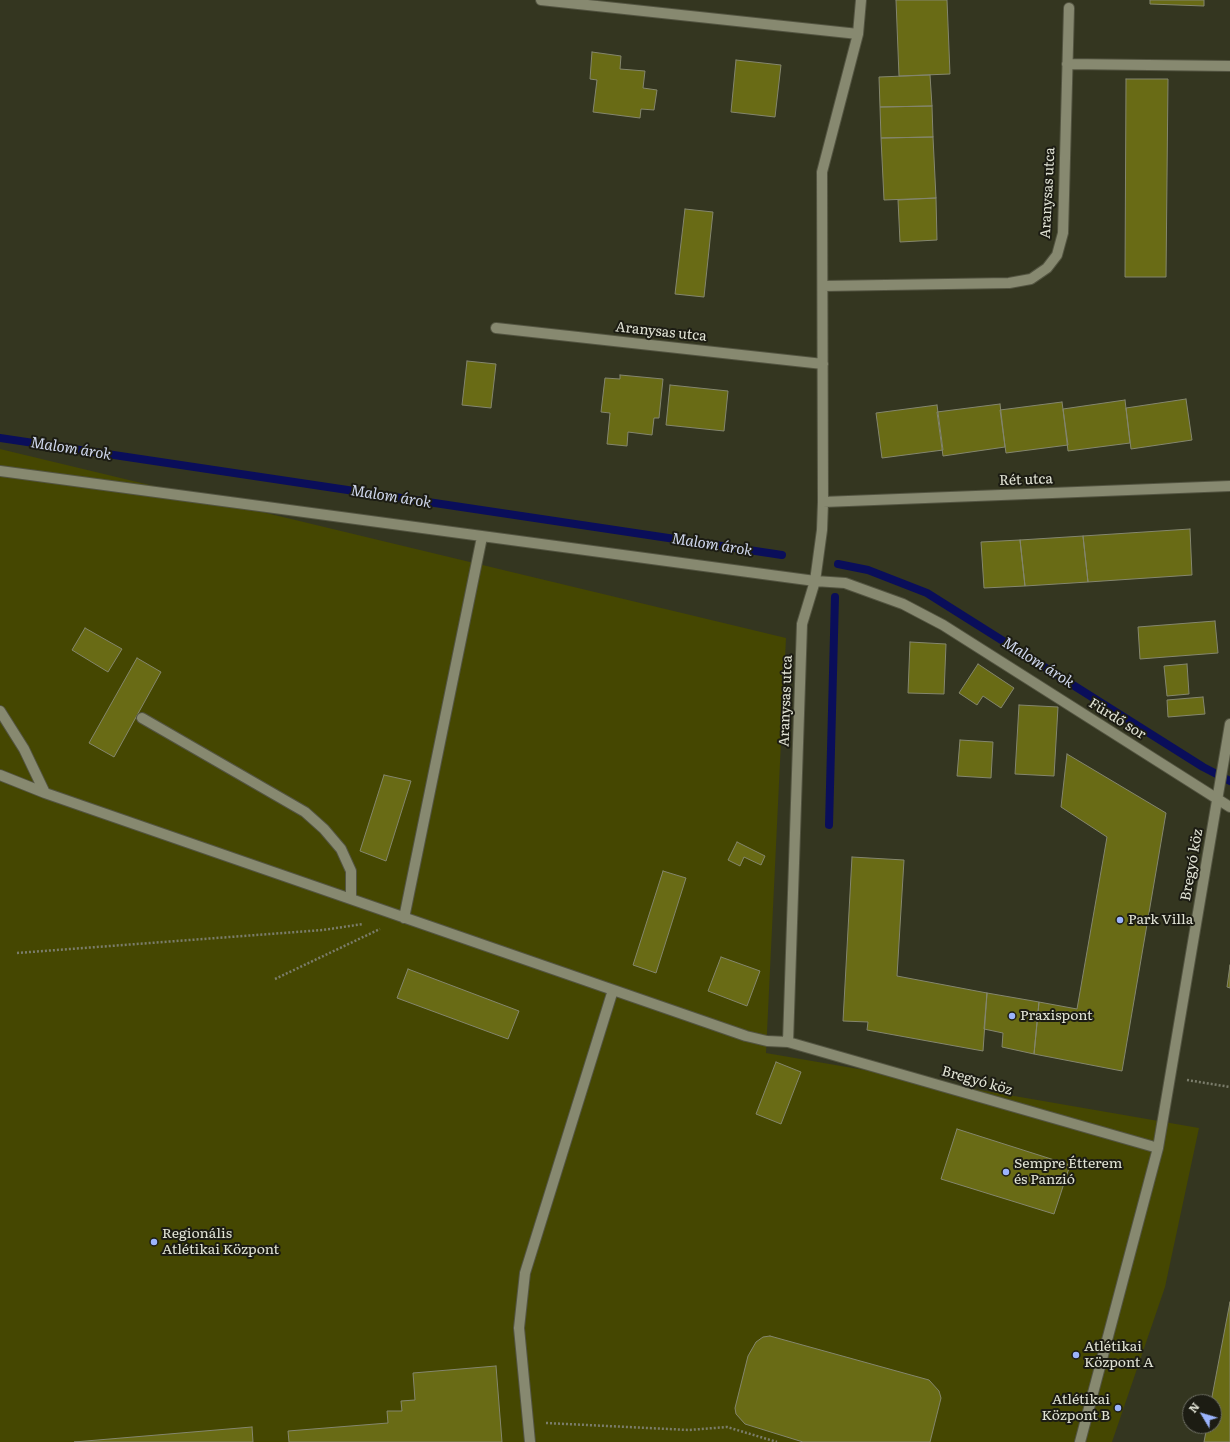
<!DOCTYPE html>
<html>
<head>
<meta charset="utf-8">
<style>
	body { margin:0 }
	#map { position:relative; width:1230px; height:1442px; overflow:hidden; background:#343620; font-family:Literata,serif }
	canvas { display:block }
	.north { position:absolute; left:1182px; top:1394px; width:40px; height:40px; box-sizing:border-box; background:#1c1c13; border:1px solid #6b6c61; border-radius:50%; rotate:308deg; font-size:11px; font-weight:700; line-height:16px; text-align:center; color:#e1e3d5 }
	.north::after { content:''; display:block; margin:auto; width:14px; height:18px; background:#9bb4fd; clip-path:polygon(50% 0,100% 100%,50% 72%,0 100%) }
</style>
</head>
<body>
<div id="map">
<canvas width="1230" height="1442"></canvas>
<div class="north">N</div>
</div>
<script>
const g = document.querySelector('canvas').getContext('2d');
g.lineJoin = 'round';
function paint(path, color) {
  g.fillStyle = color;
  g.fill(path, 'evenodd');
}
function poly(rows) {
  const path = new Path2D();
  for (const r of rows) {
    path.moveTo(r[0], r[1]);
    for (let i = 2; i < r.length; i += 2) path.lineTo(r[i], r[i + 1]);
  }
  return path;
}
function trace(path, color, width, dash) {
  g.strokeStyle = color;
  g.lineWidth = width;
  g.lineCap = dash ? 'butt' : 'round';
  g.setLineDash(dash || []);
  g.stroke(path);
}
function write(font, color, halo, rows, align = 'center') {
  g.font = font + ' Literata,serif';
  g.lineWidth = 4;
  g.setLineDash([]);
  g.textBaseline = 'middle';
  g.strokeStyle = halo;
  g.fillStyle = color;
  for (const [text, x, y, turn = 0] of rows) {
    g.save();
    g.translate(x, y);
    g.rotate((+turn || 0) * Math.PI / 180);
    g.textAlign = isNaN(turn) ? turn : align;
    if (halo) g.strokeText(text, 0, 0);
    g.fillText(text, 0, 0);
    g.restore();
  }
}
paint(poly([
	[0,449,786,638,766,1053,1199,1128,1165,1287,1112,1442,0,1442]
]), '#454701');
trace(poly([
	[0,438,782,555],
	[838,564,868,570,927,593,1203,767,1230,781],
	[829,825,835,597]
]), '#0a0e5a', 8);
const building = poly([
	[896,0,947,0,950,74,899,76,896,0],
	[1150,0,1204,0,1204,6,1150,4,1150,0],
	[592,52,621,56,620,69,645,71,643,88,657,90,654,110,641,109,640,118,593,112,597,80,590,79,592,52],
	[736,60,781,65,775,117,731,112,736,60],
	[930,75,932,106,880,107,879,77,930,75],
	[1126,79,1168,79,1166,277,1125,277,1126,79],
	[932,106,933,137,881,138,880,107,932,106],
	[933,137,936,198,884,200,881,138,933,137],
	[936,198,937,240,900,242,898,200,936,198],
	[685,209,713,212,704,297,675,294,685,209],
	[467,361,496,364,491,408,462,405,467,361],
	[620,375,663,379,659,418,654,418,652,435,628,432,627,446,607,444,610,413,601,412,605,378,620,379,620,375],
	[670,385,728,391,724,431,666,425,670,385],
	[1186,399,1192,440,1131,449,1126,408,1186,399],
	[1125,400,1130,443,1068,451,1063,409,1125,400],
	[1062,402,1068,445,1006,453,1000,410,1062,402],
	[1000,404,1005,447,943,456,937,412,1000,404],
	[937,405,943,450,882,458,876,413,937,405],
	[1190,529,1192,575,1088,582,1083,536,1190,529],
	[1083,536,1088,582,1025,586,1020,540,1083,536],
	[1020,540,1025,586,984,588,981,542,1020,540],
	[1215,621,1218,653,1140,659,1138,627,1215,621],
	[85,628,122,649,108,672,72,650,85,628],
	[910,642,946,644,944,694,908,693,910,642],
	[137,658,161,672,114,757,89,743,137,658],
	[978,664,1014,688,1001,708,983,696,977,705,959,693,978,664],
	[1187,664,1189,694,1167,696,1164,666,1187,664],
	[1203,697,1205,714,1168,717,1167,700,1203,697],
	[1019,705,1058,707,1054,776,1015,774,1019,705],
	[960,740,993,742,991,778,957,776,960,740],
	[1067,754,1166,813,1122,1071,1034,1054,1039,1002,1077,1009,1107,837,1061,807,1067,754],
	[384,775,411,781,386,861,360,851,384,775],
	[737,842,765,856,761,865,744,857,740,866,728,860,737,842],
	[852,857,904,860,897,976,987,993,983,1051,867,1030,868,1022,843,1021,852,857],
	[663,871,686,878,656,973,633,965,663,871],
	[721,957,760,971,747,1006,708,991,721,957],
	[1230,965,1230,988,1227,987,1230,965],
	[408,969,519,1011,508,1039,397,998,408,969],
	[987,993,1039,1002,1034,1054,1002,1047,1003,1033,984,1029,987,993],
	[776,1062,801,1072,781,1124,756,1114,776,1062],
	[957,1129,1070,1165,1054,1214,941,1179,957,1129],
	[1230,1302,1230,1442,1204,1442,1207,1426,1214,1426,1214,1402,1211,1402,1230,1302],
	[770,1336,929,1380,939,1391,941,1398,930,1442,803,1442,745,1424,736,1414,735,1408,748,1356,756,1342,763,1337,770,1336],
	[496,1366,502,1442,289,1442,288,1431,388,1423,387,1411,402,1411,401,1401,415,1400,413,1373,496,1366],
	[252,1427,253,1442,74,1442,252,1427]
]);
paint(building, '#696b15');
trace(building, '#84866e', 1);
const minor = poly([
	[541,0,858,34],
	[1067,64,1230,66],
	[823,286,1009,283,1031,279,1047,268,1057,255,1063,233,1069,8],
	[496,328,823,364],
	[0,471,815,581,845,583,903,604,943,625,1230,807],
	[823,502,1230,486],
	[0,711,24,749,45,793],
	[142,718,305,812,324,829,341,849,351,871,351,899],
	[0,775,45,793,746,1036,767,1041,788,1042,1158,1148],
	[404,918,482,537],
	[788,1042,802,624,815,581,822,530,823,502,822,172,858,34,861,0],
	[530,1442,519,1328,525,1273,613,990],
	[1080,1442,1158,1148,1230,724]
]);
trace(minor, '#535441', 12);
trace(poly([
	[17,953,323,930,363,924],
	[275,979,380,929],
	[1187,1080,1230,1087],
	[546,1423,689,1430,727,1427,777,1442]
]), '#7b7d6b', 2.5, [2, 2]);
trace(minor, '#878970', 10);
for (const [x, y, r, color] of [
	[1120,920,4,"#9bb4fd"],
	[1012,1016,4,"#9bb4fd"],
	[1006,1172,4,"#9bb4fd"],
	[154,1242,4,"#9bb4fd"],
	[1076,1355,4,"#9bb4fd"],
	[1118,1408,4,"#9bb4fd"]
]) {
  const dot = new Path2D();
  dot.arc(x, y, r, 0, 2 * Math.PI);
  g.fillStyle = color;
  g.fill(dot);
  trace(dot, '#1c1c13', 1.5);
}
write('14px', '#e1e3d5', '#1c1c13', [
	["Aranysas utca",1048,193,-87],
	["Aranysas utca",661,332,6],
	["Rét utca",1026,480,-2],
	["Aranysas utca",786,701,-88],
	["Fürdő sor",1117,719,32],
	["Bregyó köz",1192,865,-80],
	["Bregyó köz",977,1081,16]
]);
write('14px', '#e1e3d5', '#1c1c13', [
	["Park Villa",1128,920],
	["Praxispont",1020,1016],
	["Sempre Étterem",1014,1164],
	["és Panzió",1014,1180],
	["Regionális",162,1234],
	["Atlétikai Központ",162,1250],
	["Atlétikai",1084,1347],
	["Központ A",1084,1363],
	["Atlétikai",1110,1400,"right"],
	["Központ B",1110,1416,"right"]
], 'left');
write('italic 15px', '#cfd7ed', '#1c1c13', [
	["Malom árok",71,449,9],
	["Malom árok",391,497,9],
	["Malom árok",712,545,9],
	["Malom árok",1038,663,32]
]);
</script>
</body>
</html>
